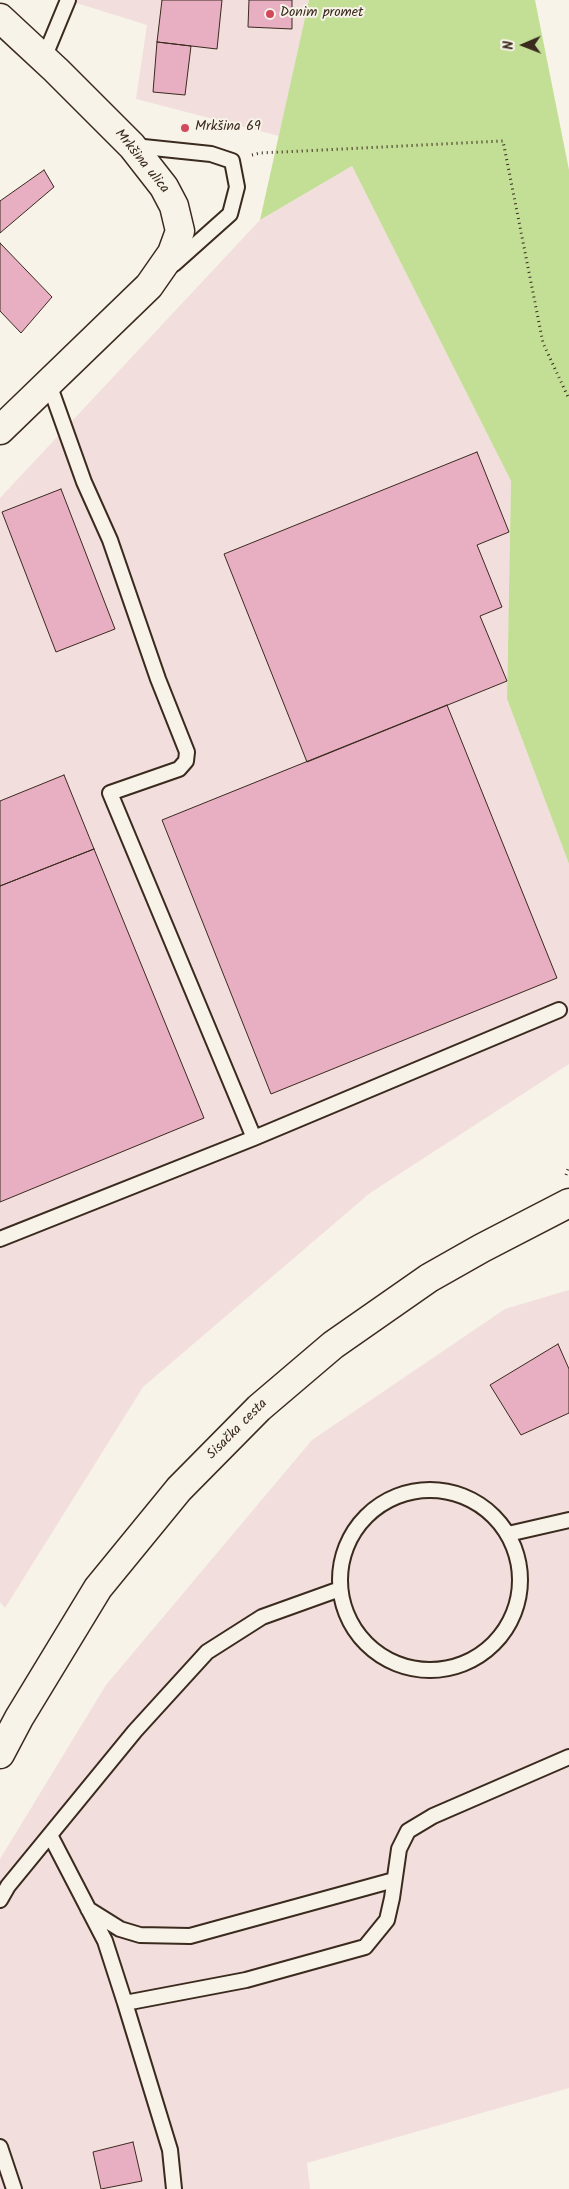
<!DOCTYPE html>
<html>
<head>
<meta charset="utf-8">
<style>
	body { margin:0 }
	#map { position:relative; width:569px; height:2189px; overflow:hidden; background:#f7f3e8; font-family:Kalam,sans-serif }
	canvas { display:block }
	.north { position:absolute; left:499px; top:20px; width:50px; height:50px; -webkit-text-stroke:4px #f7f3e8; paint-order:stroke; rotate:269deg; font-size:14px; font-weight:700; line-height:20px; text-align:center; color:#3b2a1e }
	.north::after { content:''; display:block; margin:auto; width:18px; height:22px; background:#3b2a1e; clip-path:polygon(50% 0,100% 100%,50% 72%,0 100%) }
</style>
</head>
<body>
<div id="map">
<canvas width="569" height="2189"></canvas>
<div class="north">N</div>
</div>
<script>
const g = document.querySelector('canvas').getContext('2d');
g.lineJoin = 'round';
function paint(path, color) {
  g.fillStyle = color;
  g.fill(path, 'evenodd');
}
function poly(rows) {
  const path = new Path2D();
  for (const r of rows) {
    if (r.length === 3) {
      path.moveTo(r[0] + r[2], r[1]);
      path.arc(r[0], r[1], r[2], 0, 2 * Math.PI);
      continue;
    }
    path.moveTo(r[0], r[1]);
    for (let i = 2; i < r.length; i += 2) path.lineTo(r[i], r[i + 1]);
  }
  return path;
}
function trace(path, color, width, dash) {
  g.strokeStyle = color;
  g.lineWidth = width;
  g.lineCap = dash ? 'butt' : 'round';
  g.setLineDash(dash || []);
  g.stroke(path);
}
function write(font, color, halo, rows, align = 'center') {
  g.font = font + ' Kalam,sans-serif';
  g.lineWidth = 4;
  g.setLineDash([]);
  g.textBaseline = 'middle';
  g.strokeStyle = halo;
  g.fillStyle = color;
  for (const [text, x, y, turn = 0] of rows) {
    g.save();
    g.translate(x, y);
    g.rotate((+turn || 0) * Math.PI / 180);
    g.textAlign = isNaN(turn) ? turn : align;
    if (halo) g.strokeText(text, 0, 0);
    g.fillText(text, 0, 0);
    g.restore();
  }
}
paint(poly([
	[67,0,309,0,279,136,136,99,147,25],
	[352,166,511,481,507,699,569,864,569,1064,370,1193,143,1387,5,1608,0,1602,0,498,260,220],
	[569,1290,569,2088,307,2163,310,2189,0,2189,0,1859,106,1685,312,1440,505,1309]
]), '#f2dfdd');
paint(poly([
	[309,0,535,0,569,170,569,864,507,699,511,481,352,166,260,220]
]), '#c3de95');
const building = poly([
	[162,0,222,0,217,49,157,42,162,0],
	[249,0,292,0,292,29,248,27,249,0],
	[157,42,191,46,185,95,153,92,157,42],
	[44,170,54,187,0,233,0,201,44,170],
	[0,243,52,297,21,333,0,311,0,243],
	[477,452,509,532,477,545,502,607,480,616,507,681,307,762,224,554,477,452],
	[61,489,115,629,56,652,2,512,61,489],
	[447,705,557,978,271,1094,162,820,447,705],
	[64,775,94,849,0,886,0,801,64,775],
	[94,849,204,1118,0,1202,0,886,94,849],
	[558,1344,569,1369,569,1413,521,1435,490,1385,558,1344],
	[133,2142,142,2181,101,2189,93,2152,133,2142]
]);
paint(building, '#e8afc3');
trace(building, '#3b2a1e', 1);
const service = poly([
	[44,58,68,0],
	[134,146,211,154,232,161,237,187,230,214,174,264],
	[49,384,84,482,110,540,158,679,187,752,186,761,179,769,110,793,254,1138],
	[0,1239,254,1138,559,1010],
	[430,1580,90],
	[508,1534,569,1520],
	[50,1835,105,1941,125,2003,246,1980,365,1947,387,1920,392,1898,399,1849,408,1831,433,1816,569,1757],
	[0,1900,8,1886,135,1731,207,1652,262,1617,340,1589],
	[88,1909,120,1929,140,1935,190,1936,394,1880],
	[125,2003,170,2150,174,2189],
	[0,2147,14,2189]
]);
const tertiary = poly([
	[0,18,56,70,132,146,164,187,174,206,180,231,172,253,149,286,0,430]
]);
const secondary = poly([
	[0,1754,19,1718,98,1588,179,1489,259,1408,333,1345,429,1278,482,1248,569,1203]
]);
trace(service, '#3b2a1e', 18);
trace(tertiary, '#3b2a1e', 31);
trace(secondary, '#3b2a1e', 31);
trace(poly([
	[252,155,260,153,503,141,543,343,569,399],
	[566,1175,569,1166]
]), '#3b2a1e', 3, [1, 4]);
trace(service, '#f7f3e8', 14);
trace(tertiary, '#f7f3e8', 28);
trace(secondary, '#f7f3e8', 28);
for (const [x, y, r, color] of [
	[270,14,5,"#d1495b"],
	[185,128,5,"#d1495b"]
]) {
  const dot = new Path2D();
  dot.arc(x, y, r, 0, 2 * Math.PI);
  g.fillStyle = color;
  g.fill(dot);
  trace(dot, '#f7f3e8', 2);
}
write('14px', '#3b2a1e', '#f7f3e8', [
	["Donim promet",280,14],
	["Mrkšina 69",195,128]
], 'left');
write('14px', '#3b2a1e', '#f7f3e8', [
	["Mrkšina ulica",141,162,51],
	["Sisačka cesta",238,1430,-45]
]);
</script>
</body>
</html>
